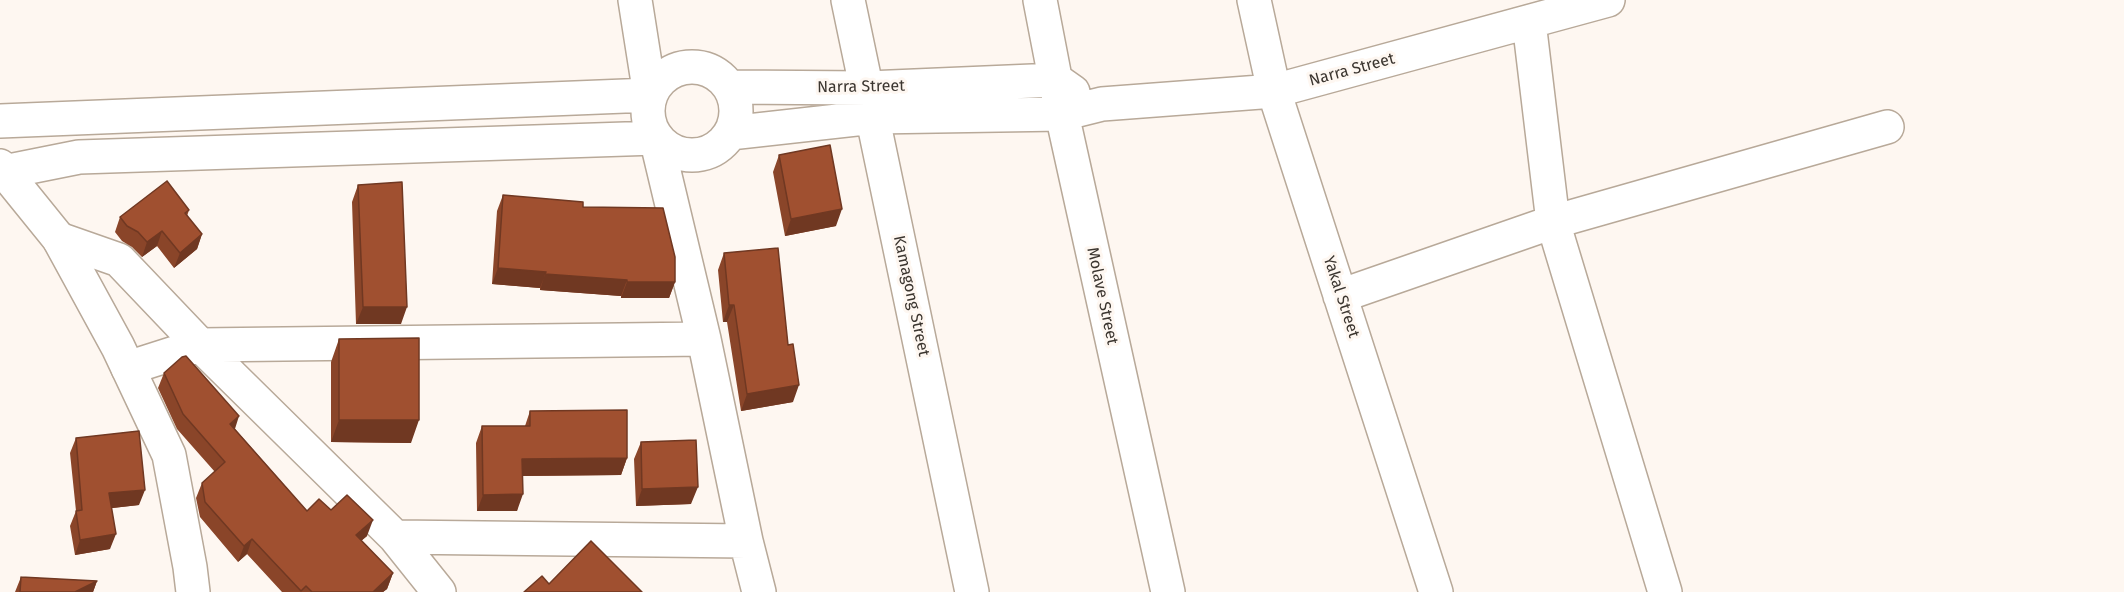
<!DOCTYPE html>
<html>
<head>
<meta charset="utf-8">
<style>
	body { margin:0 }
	canvas { display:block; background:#fef7f1 }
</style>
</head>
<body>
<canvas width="2124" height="592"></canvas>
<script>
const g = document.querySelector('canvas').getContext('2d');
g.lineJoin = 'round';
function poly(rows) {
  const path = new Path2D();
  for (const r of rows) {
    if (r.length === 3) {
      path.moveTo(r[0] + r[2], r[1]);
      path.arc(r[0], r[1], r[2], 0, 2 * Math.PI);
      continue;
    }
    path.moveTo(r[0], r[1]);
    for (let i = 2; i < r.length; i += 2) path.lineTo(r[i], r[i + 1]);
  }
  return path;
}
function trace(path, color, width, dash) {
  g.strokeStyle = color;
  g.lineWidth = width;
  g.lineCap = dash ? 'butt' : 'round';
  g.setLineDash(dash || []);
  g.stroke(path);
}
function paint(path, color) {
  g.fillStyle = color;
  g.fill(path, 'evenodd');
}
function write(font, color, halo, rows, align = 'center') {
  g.font = font + ' "Fira Sans",sans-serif';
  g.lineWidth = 6;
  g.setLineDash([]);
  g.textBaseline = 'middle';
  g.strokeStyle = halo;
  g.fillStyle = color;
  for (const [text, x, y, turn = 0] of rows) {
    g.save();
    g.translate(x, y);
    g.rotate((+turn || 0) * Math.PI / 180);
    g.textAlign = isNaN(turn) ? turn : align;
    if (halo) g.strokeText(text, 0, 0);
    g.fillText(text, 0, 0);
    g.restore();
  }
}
const minor = poly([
	[848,0,972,592],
	[1040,0,1062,114,1168,592],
	[1254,0,1274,91,1436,592],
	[1529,22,1553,222,1665,592],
	[692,111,44],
	[730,87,868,88,1056,80,1073,92],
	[0,121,650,95,635,0],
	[730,133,874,117,1062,114,1102,104,1274,91,1608,0],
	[4,172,79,157,656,138,704,339,746,541,759,592],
	[59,239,119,260,200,345,395,537,439,592],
	[1340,296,1553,222,1887,127],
	[128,368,200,345,704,339],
	[395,537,746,541]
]);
const tertiary = poly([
	[0,166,59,239,118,347,169,455,190,567,193,592]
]);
trace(minor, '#b8a999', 36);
trace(tertiary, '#b8a999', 36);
trace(minor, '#fff', 33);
trace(tertiary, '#fff', 33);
paint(poly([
	[779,155,836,226,785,236,773,172],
	[358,185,401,324,356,324,352,202],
	[503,195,583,207,675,282,669,298,621,298,621,296,540,290,540,288,492,284,497,211],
	[189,210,187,216,202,234,197,249,174,268,157,246,142,257,132,247,122,241,115,232,120,217],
	[724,253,793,402,741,411,727,322,723,322,718,270],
	[339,339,411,443,331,442,331,362],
	[164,373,235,429,307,511,331,510,367,536,361,541,393,573,387,589,383,592,282,592,247,554,238,562,200,517,196,498,202,483,215,472,177,429,158,388],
	[530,411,627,458,621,475,523,476,517,511,477,511,476,443,482,426,525,426],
	[76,438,139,505,112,508,110,549,75,555,70,526,76,511,70,453],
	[641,442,691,504,636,506,634,459],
	[21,577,97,581,93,592,15,592]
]), '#8a4529');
paint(poly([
	[842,209,836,226,785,236,791,219],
	[162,231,157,246,142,257,147,242],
	[202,234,197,249,174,268,180,253],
	[498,268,546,272,540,288,492,284],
	[545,274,627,280,621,296,540,290],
	[627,282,675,282,669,298,621,298],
	[729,305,734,305,727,322,723,322],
	[363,307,407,307,401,324,356,324],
	[799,385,793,402,741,411,747,394],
	[239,416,234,432,230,424],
	[339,420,419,420,411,443,331,442],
	[627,458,621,475,516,476,522,459],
	[698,487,691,504,636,506,642,489],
	[145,490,139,505,104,509,109,493],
	[523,494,517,511,477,511,483,495],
	[373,520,367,536,350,550,356,535],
	[116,534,110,549,75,555,80,540],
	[252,539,247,554,238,562,244,546],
	[393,573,387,589,383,592,373,592],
	[97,581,93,592,75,592]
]), '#703822');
const building = poly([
	[830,145,842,209,791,219,779,155,830,145],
	[167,181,189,210,185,213,202,234,180,253,162,231,147,242,138,232,127,226,120,217,167,181],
	[402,182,407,307,363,307,358,185,402,182],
	[503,195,583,202,583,207,663,208,675,257,675,282,627,282,627,280,545,274,546,272,498,268,503,195],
	[778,248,788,345,793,344,799,385,747,394,734,305,729,305,724,253,778,248],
	[419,338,419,420,339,420,339,339,419,338],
	[186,356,239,416,230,424,307,511,319,499,331,510,347,495,373,520,356,535,393,573,373,592,312,592,306,586,301,591,252,539,244,546,205,502,202,483,225,462,183,414,164,373,182,357,186,356],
	[627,410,627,458,522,459,523,494,483,495,482,426,530,426,530,411,627,410],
	[139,431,145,490,109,493,116,534,80,540,76,511,82,510,76,438,139,431],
	[696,440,698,487,642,489,641,442,696,440],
	[591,541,642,592,524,592,542,576,549,584,591,541],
	[21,577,97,581,75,592,20,592,21,577]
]);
paint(building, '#a05030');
trace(building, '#703822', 1.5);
write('16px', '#3b352f', '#fef7f1', [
	["Narra Street",1352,70,-15],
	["Narra Street",861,87,-1],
	["Kamagong Street",911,296,78],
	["Molave Street",1102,296,78],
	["Yakal Street",1341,297,72]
]);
</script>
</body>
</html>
